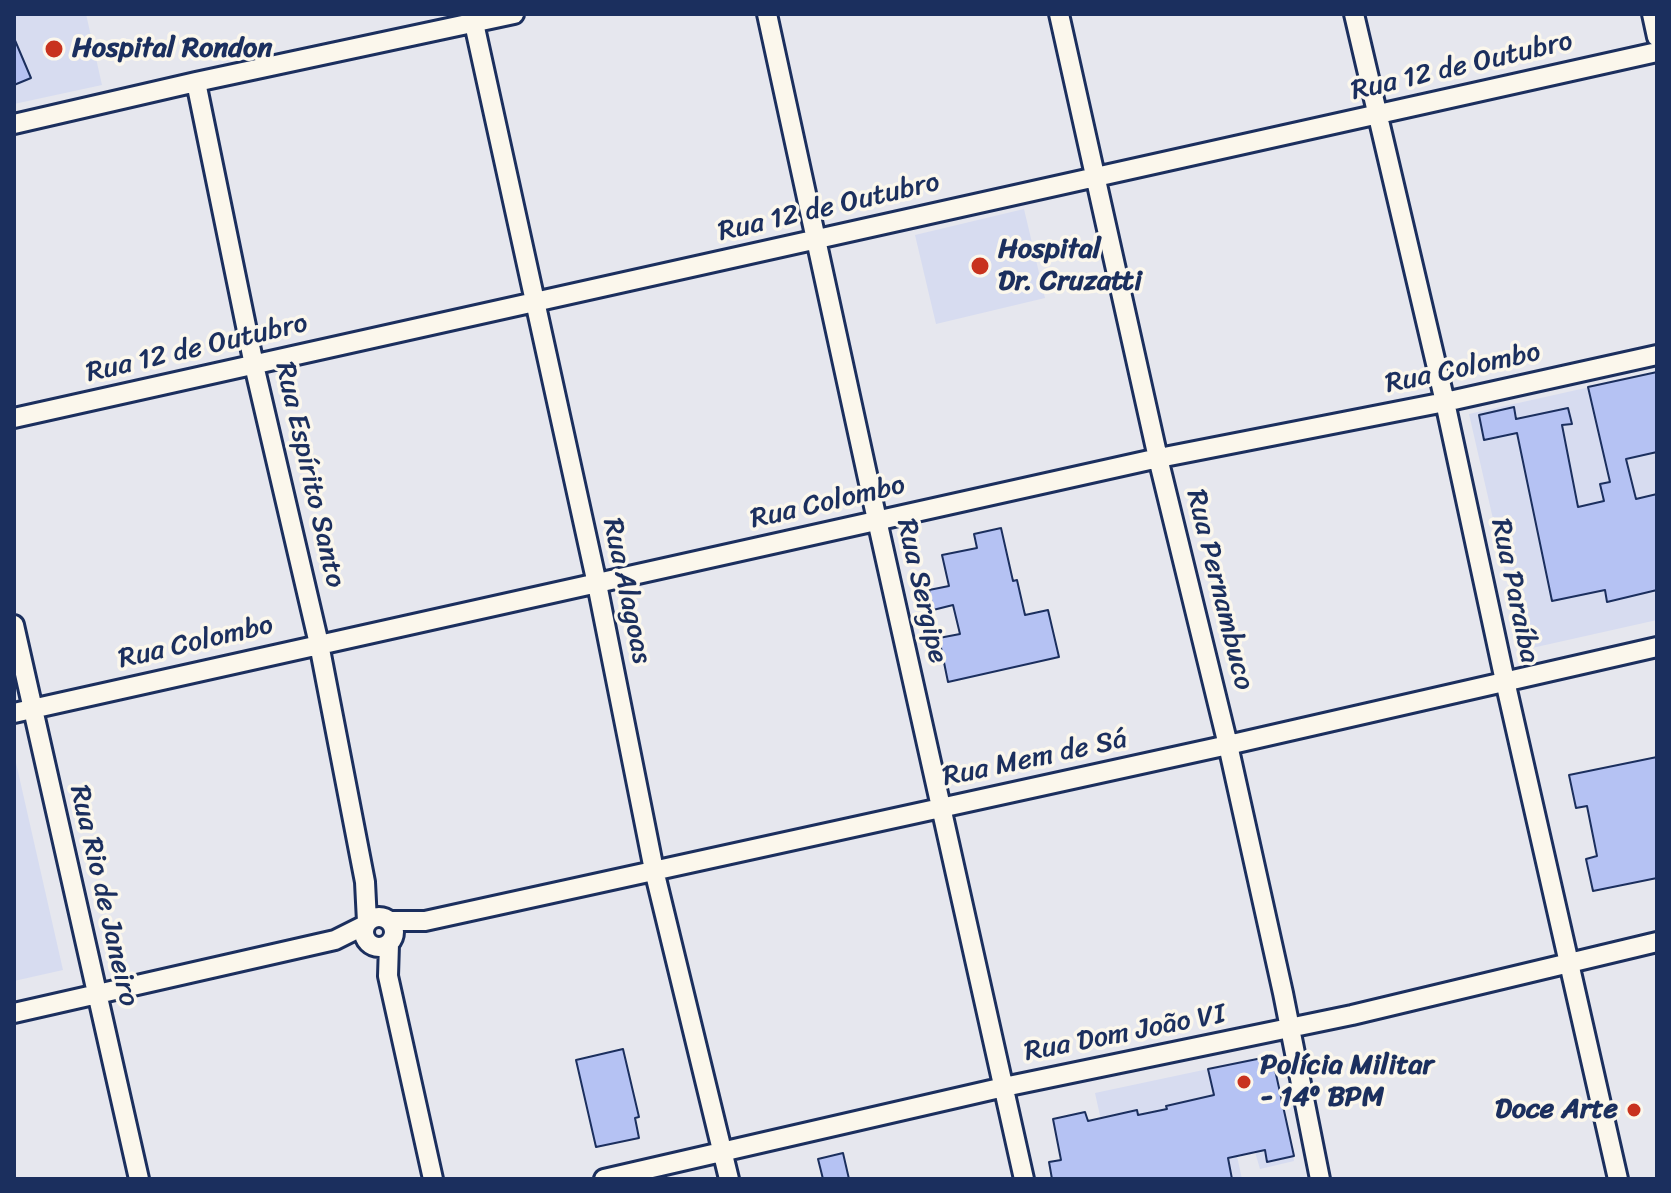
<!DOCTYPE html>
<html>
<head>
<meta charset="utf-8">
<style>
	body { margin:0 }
	#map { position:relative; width:1671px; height:1193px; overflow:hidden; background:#e6e7ee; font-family:Sriracha,sans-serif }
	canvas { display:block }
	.frame { position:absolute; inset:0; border:16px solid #1b2f5e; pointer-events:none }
</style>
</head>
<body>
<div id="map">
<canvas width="1671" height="1193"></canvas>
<div class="frame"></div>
</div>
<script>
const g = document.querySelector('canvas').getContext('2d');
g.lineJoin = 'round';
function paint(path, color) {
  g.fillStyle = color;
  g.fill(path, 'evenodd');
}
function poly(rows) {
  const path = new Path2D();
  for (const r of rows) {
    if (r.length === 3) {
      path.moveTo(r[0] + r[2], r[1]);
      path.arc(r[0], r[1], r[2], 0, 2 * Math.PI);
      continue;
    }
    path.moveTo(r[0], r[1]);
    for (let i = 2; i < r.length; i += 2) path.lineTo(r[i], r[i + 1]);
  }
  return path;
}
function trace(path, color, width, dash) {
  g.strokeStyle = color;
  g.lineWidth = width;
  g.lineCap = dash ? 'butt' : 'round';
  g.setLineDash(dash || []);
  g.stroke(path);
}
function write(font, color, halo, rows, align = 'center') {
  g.font = font + ' Sriracha,sans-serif';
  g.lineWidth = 7;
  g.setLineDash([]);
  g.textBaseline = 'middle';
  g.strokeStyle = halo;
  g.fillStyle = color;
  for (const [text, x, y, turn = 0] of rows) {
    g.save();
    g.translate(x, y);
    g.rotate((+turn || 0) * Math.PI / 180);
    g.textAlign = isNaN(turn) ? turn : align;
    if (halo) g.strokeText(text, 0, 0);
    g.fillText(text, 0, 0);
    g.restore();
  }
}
paint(poly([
	[14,14,86,14,102,85,14,104],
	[1024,209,1045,298,936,324,915,235],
	[1657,372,1657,620,1523,650,1469,414],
	[14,754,63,970,14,981],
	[1208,1069,1219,1119,1283,1106,1294,1161,1260,1169,1255,1152,1237,1156,1242,1179,1114,1179,1095,1093]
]), '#d7dcf0');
const building = poly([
	[14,38,31,78,14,85,14,38],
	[1657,372,1657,452,1626,459,1636,499,1657,494,1657,590,1607,602,1605,590,1552,601,1517,433,1484,440,1479,415,1514,407,1516,419,1568,408,1572,424,1562,425,1578,507,1604,501,1600,484,1610,482,1588,387,1657,372],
	[1001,528,1013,581,1017,580,1025,615,1048,610,1059,657,948,682,939,638,960,634,953,605,933,610,929,590,949,586,942,555,977,548,974,534,1001,528],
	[1657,757,1657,878,1593,891,1586,859,1597,856,1587,806,1576,808,1569,775,1657,757],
	[623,1049,639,1117,635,1118,639,1138,596,1147,576,1060,623,1049],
	[1272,1056,1294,1156,1267,1162,1265,1150,1228,1158,1232,1179,1052,1179,1049,1162,1061,1160,1053,1119,1085,1112,1088,1121,1137,1110,1138,1115,1167,1109,1166,1106,1214,1095,1208,1069,1272,1056],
	[843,1153,849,1179,823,1179,818,1159,843,1153]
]);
paint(building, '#b5c2f3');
trace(building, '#1b2f5e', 2);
const street = poly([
	[472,14,597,584,654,870,729,1179],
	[767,14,877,520,1024,1179],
	[1059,14,1158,458,1228,745,1283,993,1320,1179],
	[1354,14,1445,402,1505,681,1618,1179],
	[1652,14,1657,37],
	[196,82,254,365,319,644,365,882,367,922],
	[14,124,196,82,514,14],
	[14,418,1657,52],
	[14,625,139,1179],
	[14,713,1154,459,1445,402,1657,355],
	[379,932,15],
	[389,921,425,921,1228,745,1657,647],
	[389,944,388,976,433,1179],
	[14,1013,335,940,365,925],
	[604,1179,1004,1087,1352,1015,1657,942]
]);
trace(street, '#1b2f5e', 24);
trace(street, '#fbf7ec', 18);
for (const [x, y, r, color] of [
	[54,49,10,"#c8321e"],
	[980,266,10,"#c8321e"],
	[1244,1082,8,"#c8321e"],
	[1634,1110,8,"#c8321e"]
]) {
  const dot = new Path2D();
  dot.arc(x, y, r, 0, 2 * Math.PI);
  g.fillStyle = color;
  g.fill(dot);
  trace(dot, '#fbf7ec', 3);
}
write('bold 28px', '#1b2f5e', '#fbf7ec', [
	["Hospital Rondon",72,49],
	["Hospital",998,250],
	["Dr. Cruzatti",998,282],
	["Polícia Militar",1260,1066],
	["- 14º BPM",1260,1098],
	["Doce Arte",1618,1110,"right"]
], 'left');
write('28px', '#1b2f5e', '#fbf7ec', [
	["Rua 12 de Outubro",1462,67,-13],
	["Rua 12 de Outubro",829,208,-13],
	["Rua 12 de Outubro",197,349,-13],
	["Rua Colombo",1463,369,-12],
	["Rua Espírito Santo",309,475,77],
	["Rua Colombo",828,503,-13],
	["Rua Pernambuco",1219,590,76],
	["Rua Alagoas",626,591,78],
	["Rua Sergipe",921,591,77],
	["Rua Paraíba",1514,591,78],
	["Rua Colombo",196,643,-13],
	["Rua Mem de Sá",1035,759,-12],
	["Rua Rio de Janeiro",103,896,77],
	["Rua Dom João VI",1125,1034,-11]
]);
</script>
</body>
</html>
